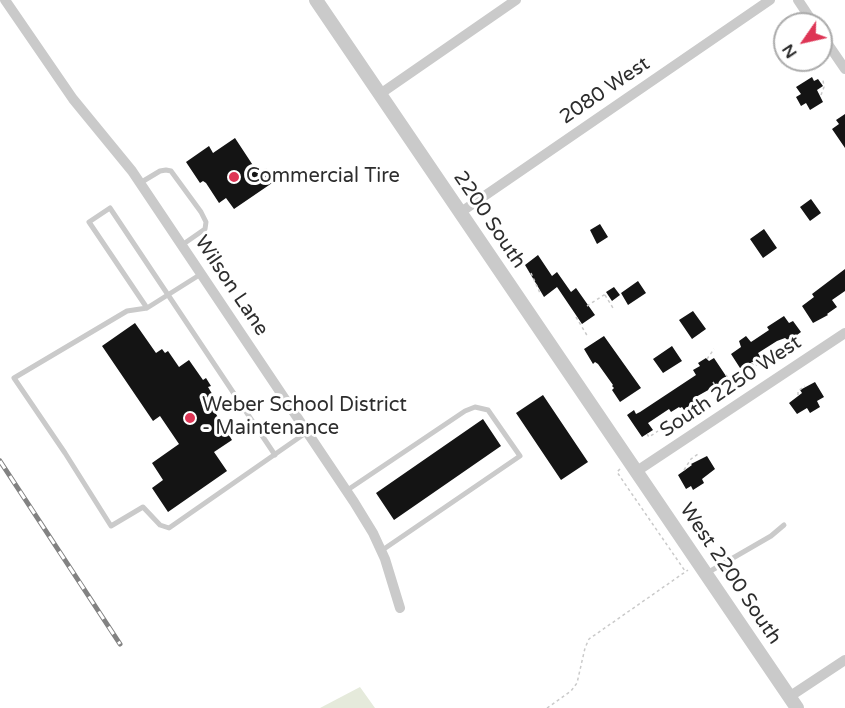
<!DOCTYPE html>
<html>
<head>
<meta charset="utf-8">
<style>
	body { margin:0 }
	#map { position:relative; width:845px; height:708px; overflow:hidden; background:#fff; font-family:"Varela Round",sans-serif }
	canvas { display:block }
	.north { position:absolute; left:773px; top:12px; width:60px; height:60px; box-sizing:border-box; background:#fff; border:2px solid #ababab; border-radius:50%; rotate:236deg; font-size:16px; font-weight:700; line-height:24px; text-align:center; color:#2d2d2d }
	.north::after { content:''; display:block; margin:auto; width:21px; height:27px; background:#de3555; clip-path:polygon(50% 0,100% 100%,50% 72%,0 100%) }
</style>
</head>
<body>
<div id="map">
<canvas width="845" height="708"></canvas>
<div class="north">N</div>
</div>
<script>
const g = document.querySelector('canvas').getContext('2d');
g.lineJoin = 'round';
function paint(path, color) {
  g.fillStyle = color;
  g.fill(path, 'evenodd');
}
function poly(rows) {
  const path = new Path2D();
  for (const r of rows) {
    path.moveTo(r[0], r[1]);
    for (let i = 2; i < r.length; i += 2) path.lineTo(r[i], r[i + 1]);
  }
  return path;
}
function trace(path, color, width, dash) {
  g.strokeStyle = color;
  g.lineWidth = width;
  g.lineCap = dash ? 'butt' : 'round';
  g.setLineDash(dash || []);
  g.stroke(path);
}
function write(font, color, halo, rows, align = 'center') {
  g.font = font + ' "Varela Round",sans-serif';
  g.lineWidth = 6;
  g.setLineDash([]);
  g.textBaseline = 'middle';
  g.strokeStyle = halo;
  g.fillStyle = color;
  for (const [text, x, y, turn = 0] of rows) {
    g.save();
    g.translate(x, y);
    g.rotate((+turn || 0) * Math.PI / 180);
    g.textAlign = isNaN(turn) ? turn : align;
    if (halo) g.strokeText(text, 0, 0);
    g.fillText(text, 0, 0);
    g.restore();
  }
}
paint(poly([
	[360,687,375,708,320,708]
]), '#e5eadb');
paint(poly([
	[812,77,814,81,818,79,823,86,817,90,823,102,810,110,806,103,801,106,796,97,801,94,796,87],
	[845,114,845,148,832,129,839,124,836,120],
	[235,138,258,173,266,168,275,181,234,209,226,198,219,203,206,183,203,181,200,183,186,162,209,146,213,153],
	[811,199,821,213,810,221,800,207],
	[600,224,608,237,597,244,590,230],
	[764,229,777,248,763,258,750,239],
	[538,255,552,276,557,272,571,292,576,288,595,315,582,324,557,287,544,297,525,265],
	[845,269,845,291,832,300,837,307,827,314,828,315,813,323,802,306,814,297,812,294],
	[638,281,646,293,628,305,621,293],
	[614,287,620,295,612,301,606,292],
	[693,311,706,329,692,339,679,320],
	[784,316,789,323,793,321,801,332,789,341,785,338,777,341,758,353,761,358,740,368,731,354,741,347,739,341,746,336,751,342,769,330,767,327],
	[135,323,156,353,162,349,165,353,168,351,179,367,189,360,203,380,206,378,211,386,208,387,214,397,208,401,232,440,214,452,227,471,168,512,152,488,163,480,152,463,179,444,160,416,153,421,102,346],
	[604,336,641,388,620,402,612,390,614,388,612,386,613,385,598,364,595,362,593,364,584,349],
	[672,346,682,361,663,373,653,359],
	[706,358,709,361,714,358,728,379,694,398,696,401,684,410,682,407,680,408,679,407,671,412,669,409,648,423,653,430,642,437,627,415,634,410,636,414,640,412,696,375,693,370,700,366,698,363],
	[815,382,824,397,817,401,820,407,810,413,807,408,797,414,789,403,802,393,800,390],
	[543,395,588,462,561,480,516,413],
	[483,419,501,446,394,520,376,493],
	[707,456,715,469,702,479,704,483,693,490,691,486,686,489,678,475,692,465,691,464]
]), '#141414');
trace(poly([
	[821,95,824,87,823,80],
	[531,273,540,293],
	[605,295,613,308],
	[587,306,607,293],
	[576,317,588,337],
	[707,359,714,349],
	[751,363,755,366,767,358],
	[713,382,716,387,720,386,729,380,726,375],
	[718,388,721,401],
	[798,395,798,391,805,386],
	[647,434,649,437,658,431],
	[620,469,617,472,623,481,685,571],
	[684,470,691,459,698,454],
	[547,708,571,691,577,683,585,648,589,639,688,570]
]), '#cacaca', 1.5, [3, 3]);
trace(poly([
	[140,183,160,171,166,170,171,171,201,212,206,222,205,229,182,245],
	[201,274,147,308,127,311,14,378,65,453,111,526,143,507,160,525,169,528,307,432],
	[147,308,89,222,110,208,275,455],
	[346,491,465,411,475,407,488,410,520,456,381,551],
	[707,573,771,536,784,525]
]), '#cacaca', 5);
trace(poly([
	[5,0,73,99,132,171,354,502,373,533,385,559,400,608],
	[798,0,814,24],
	[821,34,845,69],
	[380,94,516,0],
	[461,212,770,0],
	[637,471,845,333],
	[789,697,845,660]
]), '#cacaca', 10);
trace(poly([
	[316,0,797,708]
]), '#cacaca', 14);
const rail = poly([
	[0,461,120,644]
]);
trace(rail, '#828282', 5);
trace(rail, '#fff', 3, [9]);
for (const [x, y, r, color] of [
	[234,177,6,"#de3555"],
	[190,418,6,"#de3555"]
]) {
  const dot = new Path2D();
  dot.arc(x, y, r, 0, 2 * Math.PI);
  g.fillStyle = color;
  g.fill(dot);
  trace(dot, '#fff', 2);
}
write('20px', '#2d2d2d', '#fff', [
	["2080 West",605,91,-34],
	["2200 South",489,220,56],
	["Wilson Lane",231,286,56],
	["South 2250 West",731,387,-34],
	["West 2200 South",730,574,56]
]);
write('20px', '#2d2d2d', '#fff', [
	["Commercial Tire",246,177],
	["Weber School District",202,406],
	["- Maintenance",202,429]
], 'left');
</script>
</body>
</html>
